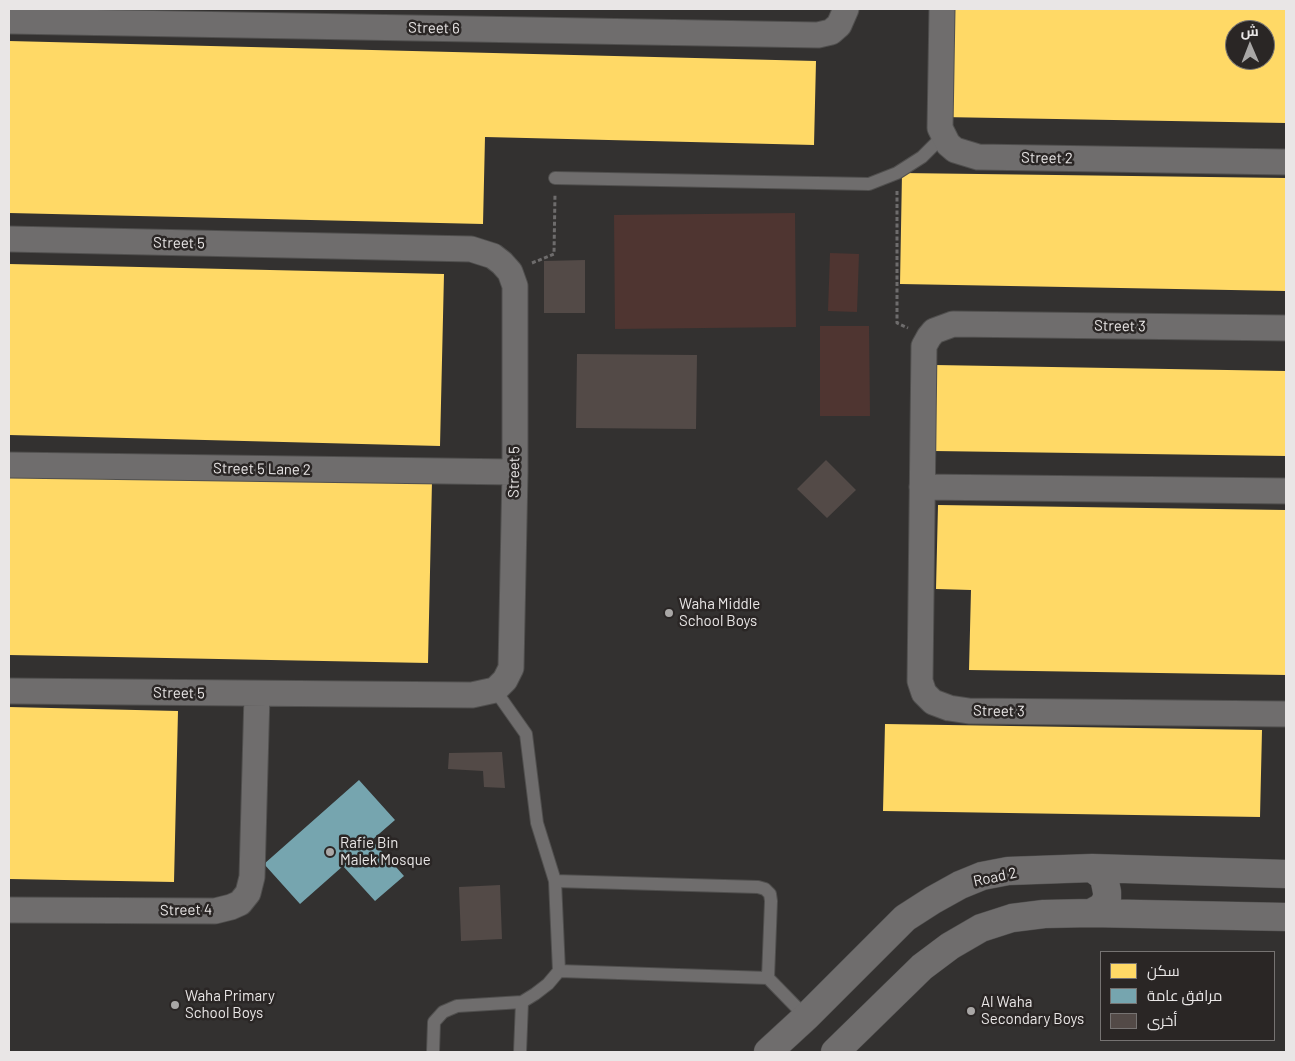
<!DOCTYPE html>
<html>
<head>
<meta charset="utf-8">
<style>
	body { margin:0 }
	#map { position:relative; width:1295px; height:1061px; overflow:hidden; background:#333130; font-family:Barlow,Cairo,sans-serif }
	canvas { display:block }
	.frame { position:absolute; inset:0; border:10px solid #e9e6e6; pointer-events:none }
	.legend { position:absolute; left:1100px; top:951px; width:175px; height:90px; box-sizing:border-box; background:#2a2625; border:1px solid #767372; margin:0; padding:6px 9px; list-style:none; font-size:15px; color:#e9e6e6 }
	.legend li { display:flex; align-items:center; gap:10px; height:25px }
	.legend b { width:25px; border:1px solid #767372 }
	.north { position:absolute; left:1225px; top:20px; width:50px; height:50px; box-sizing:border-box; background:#2a2625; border:1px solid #767372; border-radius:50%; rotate:359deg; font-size:14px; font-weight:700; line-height:20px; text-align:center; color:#e9e6e6 }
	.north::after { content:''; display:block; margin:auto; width:18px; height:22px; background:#a9a7a6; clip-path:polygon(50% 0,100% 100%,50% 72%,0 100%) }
</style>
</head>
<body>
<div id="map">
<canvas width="1295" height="1061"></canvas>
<div class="frame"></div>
<ul class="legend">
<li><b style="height:14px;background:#ffd966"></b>سكن</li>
<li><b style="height:14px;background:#76a5af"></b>مرافق عامة</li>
<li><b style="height:14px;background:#534a47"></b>أخرى</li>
</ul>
<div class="north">ش</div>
</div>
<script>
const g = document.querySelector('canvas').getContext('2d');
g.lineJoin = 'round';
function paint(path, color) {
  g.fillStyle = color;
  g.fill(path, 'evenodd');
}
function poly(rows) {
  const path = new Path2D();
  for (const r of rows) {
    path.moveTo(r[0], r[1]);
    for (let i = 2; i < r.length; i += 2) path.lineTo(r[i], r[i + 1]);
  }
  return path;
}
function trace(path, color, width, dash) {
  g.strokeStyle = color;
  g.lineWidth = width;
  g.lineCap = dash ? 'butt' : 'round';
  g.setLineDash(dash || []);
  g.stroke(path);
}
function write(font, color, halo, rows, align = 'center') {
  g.font = font + ' Barlow,sans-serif';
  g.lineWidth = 5;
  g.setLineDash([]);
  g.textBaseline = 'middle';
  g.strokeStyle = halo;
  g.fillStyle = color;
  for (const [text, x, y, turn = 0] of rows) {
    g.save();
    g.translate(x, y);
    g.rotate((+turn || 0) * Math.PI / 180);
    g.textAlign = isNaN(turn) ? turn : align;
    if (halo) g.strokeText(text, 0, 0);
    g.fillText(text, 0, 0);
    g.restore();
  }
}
paint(poly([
	[795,213,796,327,615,329,614,215],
	[830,253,859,254,857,312,828,311],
	[820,326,869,326,870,416,820,416]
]), '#4f3531');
paint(poly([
	[945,9,1286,9,1286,123,941,117],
	[1235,30,1265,30,1265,60,1235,60],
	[9,41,816,61,814,145,485,137,483,224,9,213],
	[902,173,1286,178,1286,291,900,284],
	[9,264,444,274,440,446,9,435],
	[935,365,1286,371,1286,456,934,451],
	[9,473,432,481,428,663,9,655],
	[938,505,1286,510,1286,675,969,670,971,590,936,589],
	[9,707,178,711,174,882,9,879],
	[885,724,1262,730,1260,817,883,811]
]), '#ffd966');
paint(poly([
	[359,780,395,820,372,840,404,876,375,901,343,866,300,904,264,864]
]), '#76a5af');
paint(poly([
	[585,260,585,313,544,313,544,261],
	[577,354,697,355,696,429,576,428],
	[826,460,856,490,827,518,797,489],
	[502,752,505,788,484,787,483,771,448,769,449,753],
	[500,885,502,939,461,941,459,887]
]), '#534a47');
const lane = poly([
	[555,178,869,184,897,173,922,157,943,136],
	[555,881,758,887,765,889,770,894,771,901,768,978],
	[559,971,768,978,806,1017],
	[433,1052,434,1022,443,1012,457,1006,522,1002,535,994,548,984,559,971,555,881,537,823,526,734,495,690],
	[520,1052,522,1002]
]);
const street = poly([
	[942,9,940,128,948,144,955,150,978,157,1286,162],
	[9,21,818,35,831,32,839,25,846,9],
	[9,239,471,249,493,256,502,263,510,272,515,286,515,472,511,668,505,680,495,690,472,695,9,691],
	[1286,328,953,324,934,331,929,337,924,346,920,681,924,693,933,702,949,708,969,711,1286,714],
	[9,465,515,472],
	[922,487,1286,491],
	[9,910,215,911,231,907,240,903,248,893,252,877,257,694]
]);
const secondary = poly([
	[1091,913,1102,907,1107,899,1107,892,1104,877,1092,868],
	[768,1052,806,1017,905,918,933,900,960,885,982,876,1008,871,1092,868,1286,874],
	[835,1052,922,967,950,946,981,928,1012,918,1044,914,1091,913,1286,917]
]);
trace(lane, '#504f4e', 14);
trace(street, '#504f4e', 27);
trace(secondary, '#504f4e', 29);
trace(poly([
	[897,191,897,323,908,328],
	[532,263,554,254,555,194]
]), '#6e6c6c', 3, [4, 2.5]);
trace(lane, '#6f6d6d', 12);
trace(street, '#6f6d6d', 25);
trace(secondary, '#6f6d6d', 28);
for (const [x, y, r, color] of [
	[669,613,5,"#a9a7a6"],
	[330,852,5,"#a9a7a6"],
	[175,1005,5,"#a9a7a6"],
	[971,1011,5,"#a9a7a6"]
]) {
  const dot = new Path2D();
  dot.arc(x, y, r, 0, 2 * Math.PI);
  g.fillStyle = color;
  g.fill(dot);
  trace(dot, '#2a2625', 2);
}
write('15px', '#e9e6e6', '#2a2625', [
	["Street 6",434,28,1],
	["Street 2",1047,158,1],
	["Street 5",179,243,1],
	["Street 3",1120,326,1],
	["Street 5 Lane 2",262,469,1],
	["Street 5",514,472,-89],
	["Street 5",179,693,1],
	["Street 3",999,711,1],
	["Road 2",995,877,-12],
	["Street 4",186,910,-1]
]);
write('15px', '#e9e6e6', '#2a2625', [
	["Waha Middle",679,604],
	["School Boys",679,621],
	["Rafie Bin",340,843],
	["Malek Mosque",340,860],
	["Waha Primary",185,996],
	["School Boys",185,1013],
	["Al Waha",981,1002],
	["Secondary Boys",981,1019]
], 'left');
</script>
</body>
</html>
